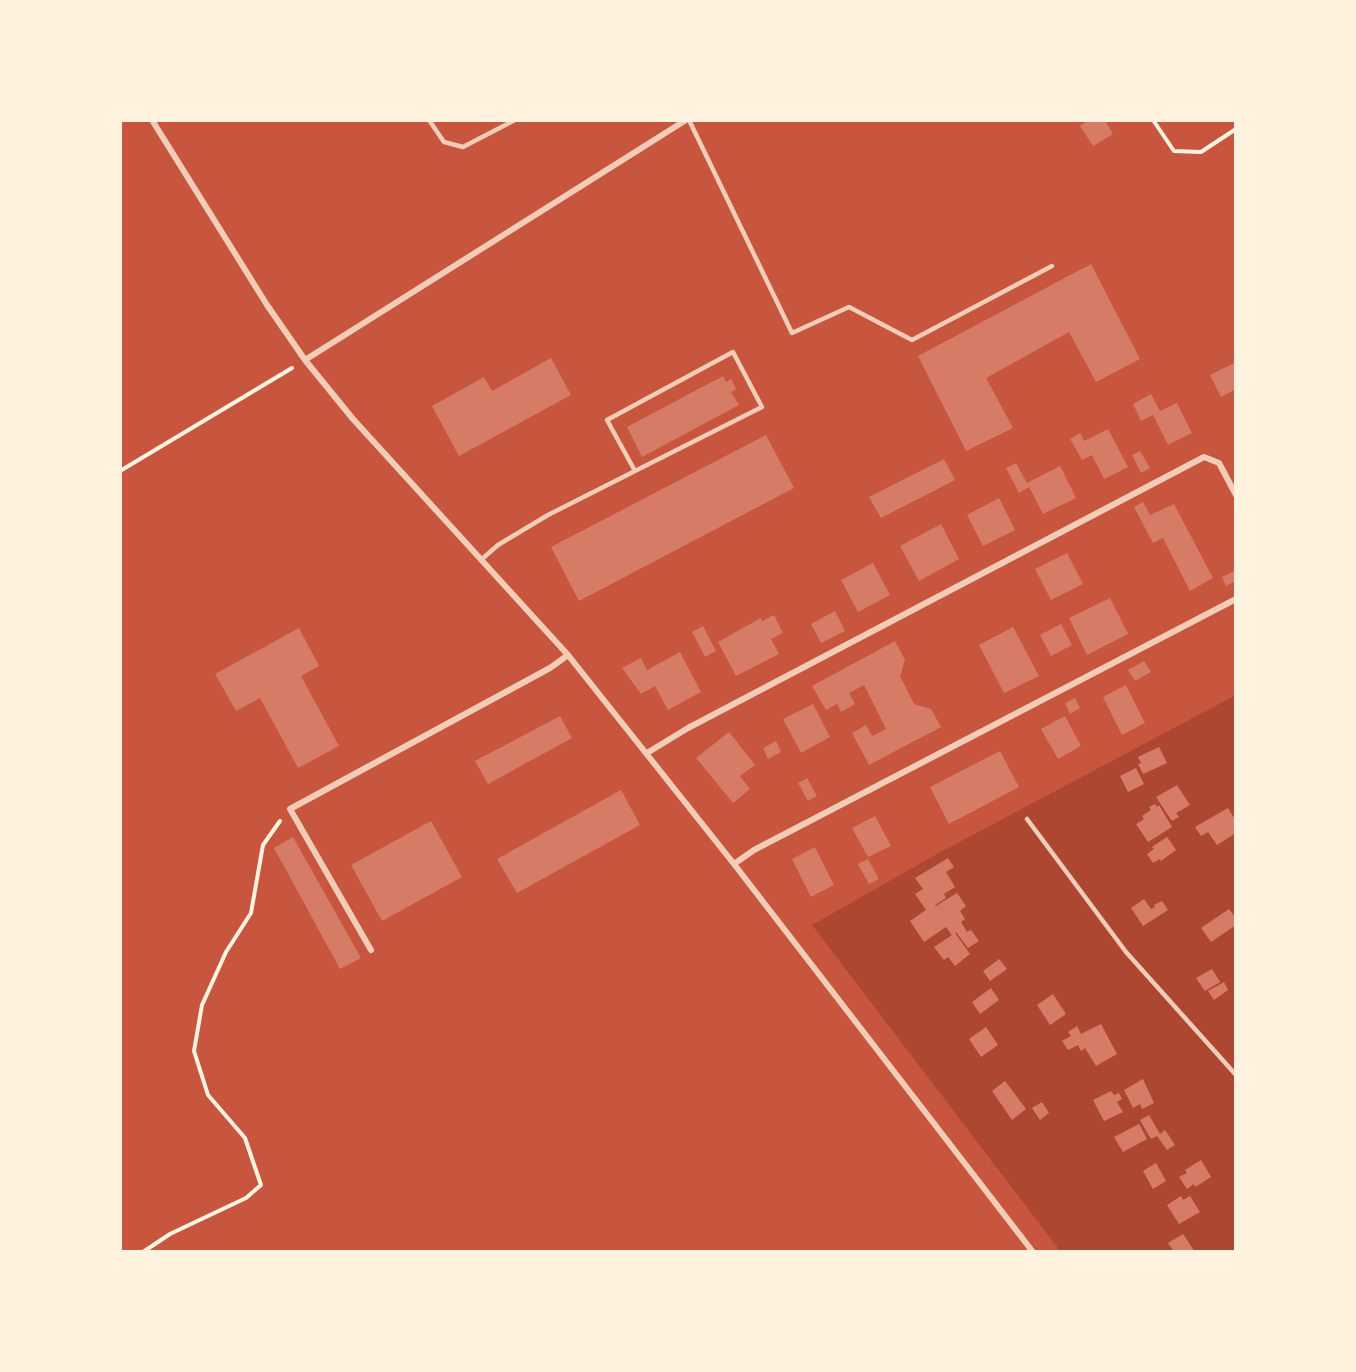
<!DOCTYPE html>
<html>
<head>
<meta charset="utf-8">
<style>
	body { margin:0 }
	#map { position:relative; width:1356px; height:1372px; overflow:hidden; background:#c8553d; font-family:Karla,sans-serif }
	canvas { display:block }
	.frame { position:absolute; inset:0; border:122px solid #fff3e0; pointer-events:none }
</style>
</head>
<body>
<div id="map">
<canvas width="1356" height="1372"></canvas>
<div class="frame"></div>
</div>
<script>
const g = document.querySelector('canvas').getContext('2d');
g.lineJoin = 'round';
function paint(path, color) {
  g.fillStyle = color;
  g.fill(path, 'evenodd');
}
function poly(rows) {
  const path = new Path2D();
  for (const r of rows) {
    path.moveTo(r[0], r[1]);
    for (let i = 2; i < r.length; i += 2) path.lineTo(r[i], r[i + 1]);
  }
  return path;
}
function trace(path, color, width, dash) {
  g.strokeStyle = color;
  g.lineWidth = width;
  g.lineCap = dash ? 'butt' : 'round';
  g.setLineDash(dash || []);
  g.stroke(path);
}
paint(poly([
	[1236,695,1236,1252,1061,1252,812,925,937,854]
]), '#ae4732');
paint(poly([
	[1089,120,1105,120,1113,134,1093,146,1080,126],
	[1091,264,1140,359,1096,382,1069,332,986,378,1013,428,966,451,918,356],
	[551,358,571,395,459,456,432,406,484,377,492,391],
	[1236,362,1236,389,1221,397,1210,375],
	[723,376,726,382,731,379,736,389,731,392,739,405,642,457,627,427],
	[1151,394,1160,411,1177,403,1192,433,1168,445,1153,415,1141,421,1133,404],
	[1108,429,1128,467,1104,479,1092,455,1082,460,1070,439,1080,433,1084,441],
	[766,435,794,488,579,601,551,547],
	[1140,451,1150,468,1141,473,1132,455],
	[944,459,955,480,881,518,869,497],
	[1016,463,1027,483,1060,466,1076,498,1043,514,1029,487,1019,493,1006,468],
	[999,498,1015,530,983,546,967,515],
	[1143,502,1150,515,1174,504,1213,578,1190,591,1163,538,1153,543,1134,507],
	[941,524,959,559,919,581,900,546],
	[1067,553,1083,584,1051,600,1035,569],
	[873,563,890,595,858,612,841,580],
	[1236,570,1236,581,1226,586,1222,577],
	[1110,598,1128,634,1087,655,1069,618],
	[835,611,845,631,821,643,811,624],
	[774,615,783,633,771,639,779,654,736,676,718,642,761,618,762,621],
	[1061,624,1072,645,1051,656,1040,635],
	[703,626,716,651,705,657,692,632],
	[1013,627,1039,676,1004,693,979,645],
	[299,628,319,666,301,676,339,746,298,768,260,698,236,711,215,674],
	[895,641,905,660,900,676,914,704,931,709,941,727,869,765,852,733,866,725,872,736,886,729,864,685,849,693,855,704,841,712,837,704,826,710,812,686],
	[680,652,701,692,668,710,655,686,641,694,622,668,641,658,647,670],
	[1144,661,1151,672,1135,681,1128,670],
	[1126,685,1145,723,1122,735,1103,697],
	[1075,698,1080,708,1070,714,1065,703],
	[813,704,830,737,801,753,783,719],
	[560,716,572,738,488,784,475,761],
	[1065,716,1081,746,1058,759,1041,729],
	[729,732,755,765,740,776,750,789,733,803,696,758],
	[776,741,781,752,768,759,763,748],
	[1159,747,1167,763,1143,774,1138,764,1141,763,1138,757],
	[1000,751,1019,787,949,824,930,787],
	[1136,768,1144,784,1128,792,1120,776],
	[807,778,817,796,808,801,798,783],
	[1177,785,1190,805,1176,813,1179,817,1172,821,1156,797],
	[621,790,640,825,517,893,497,859],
	[1155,804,1157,807,1159,805,1172,827,1148,842,1136,824,1144,819,1142,816,1151,810,1149,807],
	[1228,808,1236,821,1236,833,1217,845,1208,832,1201,836,1195,827],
	[875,816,891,846,868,857,852,828],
	[431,821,462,877,382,921,351,865],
	[293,837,361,958,340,969,274,848],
	[1167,837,1176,850,1161,861,1160,859,1153,863,1147,854,1154,849,1152,847],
	[815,847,834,885,811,897,792,859],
	[948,858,954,867,946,872,955,887,944,894,946,898,935,905,936,906,957,893,966,906,960,911,965,919,961,922,967,932,971,930,979,941,968,948,956,932,955,933,970,954,955,966,948,957,944,960,934,947,952,935,946,927,924,942,910,921,926,910,915,894,923,889,915,878],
	[868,859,879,879,869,884,858,864],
	[1144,899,1151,909,1155,907,1154,905,1162,901,1168,910,1143,926,1131,908],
	[1229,909,1236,918,1236,925,1211,942,1201,928],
	[999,959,1007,969,990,981,983,971],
	[1212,969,1220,982,1205,991,1196,978],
	[1224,982,1228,990,1214,1000,1208,991],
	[991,988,999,1000,980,1014,972,1002],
	[1053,994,1066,1014,1050,1025,1037,1005],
	[1101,1024,1117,1054,1096,1066,1085,1048,1081,1051,1078,1045,1068,1050,1062,1041,1071,1036,1068,1032,1077,1026,1081,1034],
	[986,1027,998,1045,981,1057,969,1039],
	[1143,1079,1154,1103,1142,1109,1140,1104,1133,1108,1124,1090],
	[1005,1081,1026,1109,1012,1120,992,1091],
	[1111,1091,1114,1095,1119,1093,1122,1099,1117,1102,1123,1112,1104,1121,1093,1100],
	[1042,1102,1049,1113,1040,1120,1032,1108],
	[1149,1115,1160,1134,1165,1130,1175,1145,1167,1150,1157,1136,1151,1139,1140,1120],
	[1139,1124,1147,1139,1123,1152,1114,1137],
	[1201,1160,1211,1177,1195,1187,1194,1184,1187,1189,1179,1177,1187,1173,1185,1170],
	[1156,1163,1166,1181,1153,1189,1143,1171],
	[1181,1196,1183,1200,1190,1196,1200,1212,1179,1224,1167,1205],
	[1183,1234,1195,1252,1174,1252,1168,1243]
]), '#d67c66');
trace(poly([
	[1153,120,1174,151,1201,152,1236,129],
	[120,471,292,368],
	[143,1252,170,1234,246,1198,261,1185,245,1138,208,1095,194,1051,202,1005,226,952,251,913,263,845,280,821]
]), '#fff3e0', 4);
trace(poly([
	[429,120,444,142,463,147,515,120],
	[689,120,792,333,849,307,912,340,1052,266],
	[482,559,498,545,548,515,635,471,762,407,733,352,607,420,635,471],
	[1027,819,1126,952,1236,1075]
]), '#f1ccb7', 4.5);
trace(poly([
	[152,120,267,305,305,360,353,419,568,655,734,864,1033,1252],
	[305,360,686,120],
	[647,753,688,728,1204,457,1219,463,1236,495],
	[734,864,754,850,1236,599],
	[371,950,290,809,550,668,568,655]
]), '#f1ccb7', 6);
</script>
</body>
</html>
